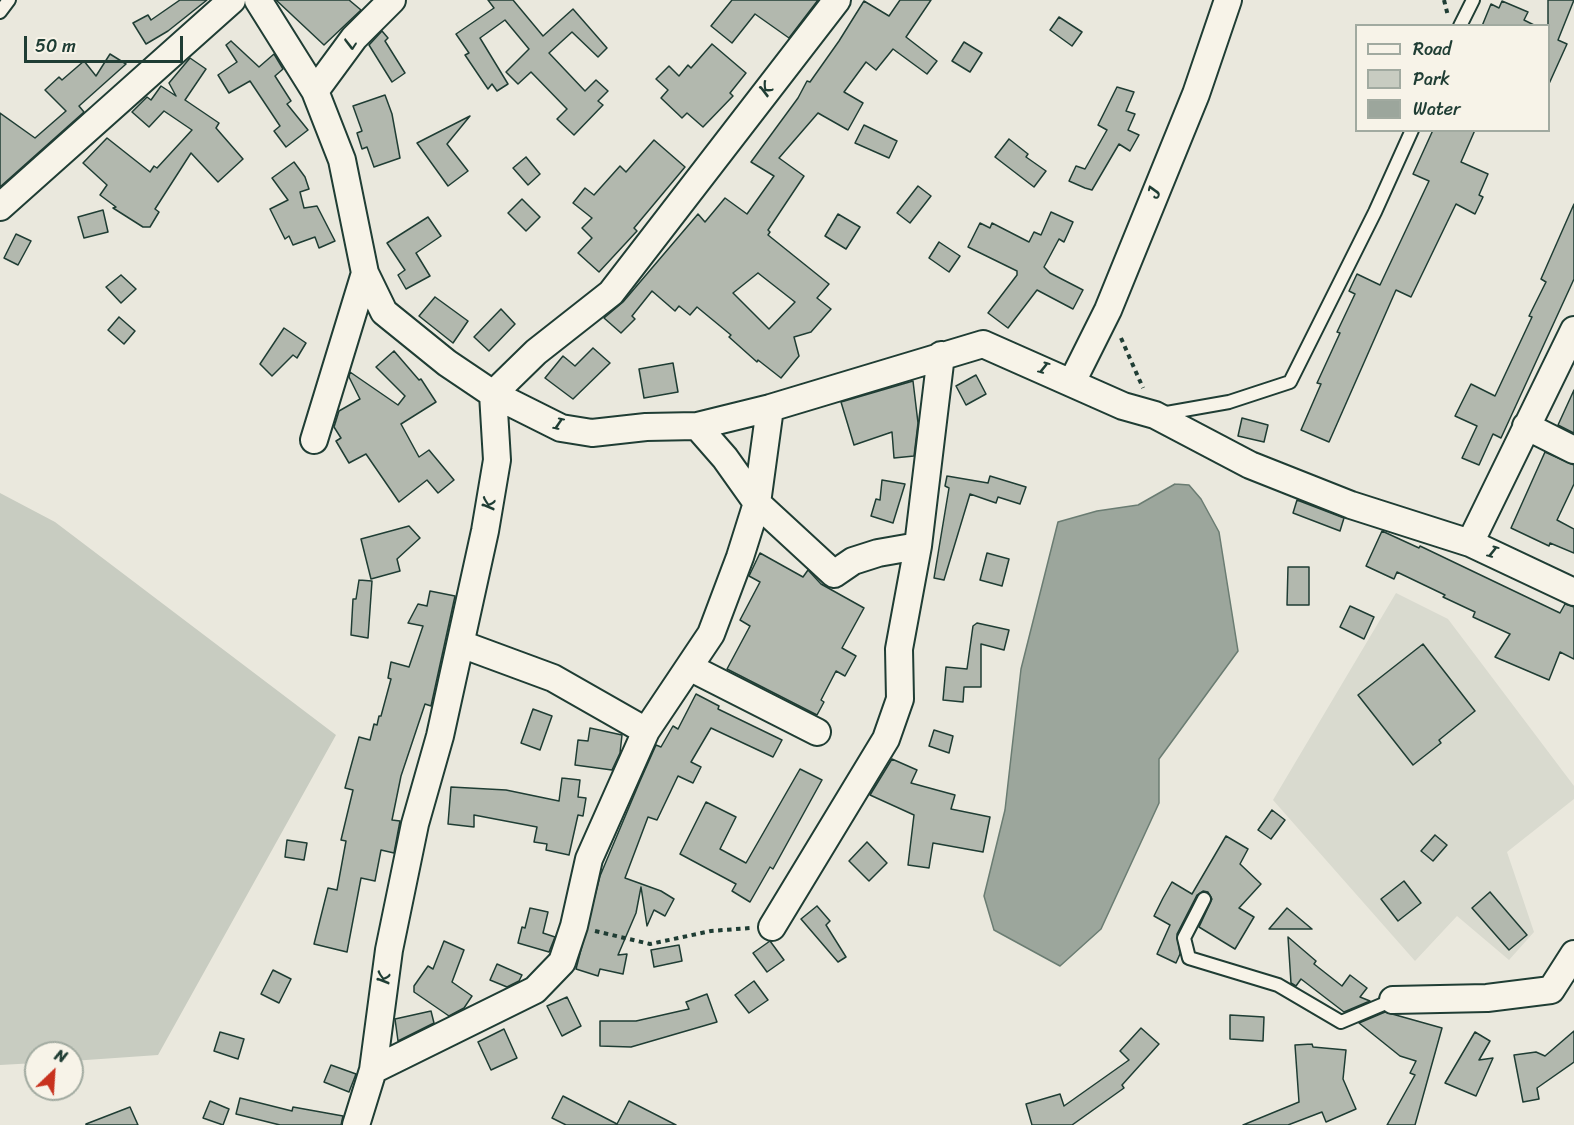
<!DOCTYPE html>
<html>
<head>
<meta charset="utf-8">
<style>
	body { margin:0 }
	#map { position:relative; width:1574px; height:1125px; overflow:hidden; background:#eae8dd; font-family:Sriracha,sans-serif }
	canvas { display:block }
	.legend { position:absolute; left:1355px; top:24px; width:195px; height:108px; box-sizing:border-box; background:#f7f3e8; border:2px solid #a1aaa0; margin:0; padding:8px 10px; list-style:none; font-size:18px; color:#1f3d34 }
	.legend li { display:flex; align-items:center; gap:12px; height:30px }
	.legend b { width:30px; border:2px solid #a1aaa0 }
	.north { position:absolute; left:24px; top:1041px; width:60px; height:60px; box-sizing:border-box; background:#f7f3e8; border:2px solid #a1aaa0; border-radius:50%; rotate:25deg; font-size:16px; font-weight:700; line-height:24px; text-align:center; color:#1f3d34 }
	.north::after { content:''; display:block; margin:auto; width:21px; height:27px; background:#c8321e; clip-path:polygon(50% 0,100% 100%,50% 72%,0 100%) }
	.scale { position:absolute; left:24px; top:36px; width:159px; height:27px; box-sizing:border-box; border:3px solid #1f3d34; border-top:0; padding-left:8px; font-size:18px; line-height:21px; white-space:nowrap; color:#1f3d34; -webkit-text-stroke:4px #f7f3e8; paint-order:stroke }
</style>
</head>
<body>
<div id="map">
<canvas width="1574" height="1125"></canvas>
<ul class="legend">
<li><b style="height:8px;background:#f7f3e8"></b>Road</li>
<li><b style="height:16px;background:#c8ccc1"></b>Park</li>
<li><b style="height:16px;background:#9ca69c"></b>Water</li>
</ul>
<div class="north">N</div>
<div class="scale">50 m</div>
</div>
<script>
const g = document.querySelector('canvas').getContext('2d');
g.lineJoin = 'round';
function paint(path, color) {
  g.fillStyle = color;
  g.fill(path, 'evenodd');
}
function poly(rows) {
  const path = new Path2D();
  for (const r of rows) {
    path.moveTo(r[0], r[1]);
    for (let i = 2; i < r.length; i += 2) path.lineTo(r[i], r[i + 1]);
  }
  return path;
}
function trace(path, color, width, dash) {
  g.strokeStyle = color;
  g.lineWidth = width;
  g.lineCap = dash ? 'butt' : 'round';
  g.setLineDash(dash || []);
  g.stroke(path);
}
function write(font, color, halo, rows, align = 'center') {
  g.font = font + ' Sriracha,sans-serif';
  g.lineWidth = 4.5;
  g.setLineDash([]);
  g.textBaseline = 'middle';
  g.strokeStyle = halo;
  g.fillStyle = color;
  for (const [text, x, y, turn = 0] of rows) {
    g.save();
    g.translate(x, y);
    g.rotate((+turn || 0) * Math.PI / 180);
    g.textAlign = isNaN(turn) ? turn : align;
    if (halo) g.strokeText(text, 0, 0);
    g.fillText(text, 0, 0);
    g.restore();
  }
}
paint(poly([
	[1396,593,1448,619,1574,786,1574,799,1507,852,1534,932,1509,960,1457,916,1415,961,1273,800]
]), '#d9dacf');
paint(poly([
	[0,493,55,522,336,735,158,1055,72,1061,72,1053,36,1053,36,1063,0,1065]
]), '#c8ccc1');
const water = poly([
	[1175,484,1189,485,1201,499,1219,532,1238,651,1159,759,1159,803,1101,929,1060,966,994,930,984,896,1005,810,1021,669,1058,522,1097,511,1138,505,1175,484]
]);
paint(water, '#9ca69c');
trace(water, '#6a7c72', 1.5);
const building = poly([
	[180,0,207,0,168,31,146,44,133,23,148,15,151,20,180,0],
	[276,0,349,0,361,10,324,45,276,0],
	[488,0,513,0,543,36,573,9,607,48,598,57,572,32,549,53,585,91,596,80,608,91,598,101,603,105,574,135,557,119,567,109,531,72,518,84,506,72,529,49,505,20,480,38,508,84,497,91,492,84,488,89,465,55,469,53,456,34,494,8,488,0],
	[732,0,818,0,789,38,755,14,732,43,711,26,732,0],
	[900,0,931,0,906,37,937,61,927,74,893,49,876,70,866,62,844,92,863,103,848,130,818,113,779,158,804,176,768,230,770,232,768,235,829,284,817,298,831,309,811,332,794,337,799,356,781,378,758,360,757,362,729,337,731,335,697,307,690,315,679,306,675,311,652,291,632,316,635,319,621,333,604,318,623,302,698,214,705,222,725,198,747,214,774,176,751,162,798,98,807,81,810,82,839,41,864,1,889,16,900,0],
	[758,273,795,302,769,329,733,293,758,273],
	[1548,0,1574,0,1558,40,1567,44,1548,86,1548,0],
	[1502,1,1528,12,1524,20,1536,26,1482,26,1491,4,1499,8,1502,1],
	[1059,17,1082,32,1072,46,1050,30,1059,17],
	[382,31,388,38,385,41,405,73,392,82,369,45,382,31],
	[231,41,259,67,274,54,283,69,275,76,291,101,287,104,308,130,286,147,274,131,280,126,250,81,229,93,218,75,237,62,226,45,231,41],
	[964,42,982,53,970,72,952,61,964,42],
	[712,44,746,73,730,93,733,96,703,127,687,113,682,118,661,98,668,90,656,79,669,66,679,76,688,65,691,68,712,44],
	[110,54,126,64,79,106,84,112,0,187,0,113,35,138,66,111,45,90,59,77,62,80,84,61,96,76,110,54],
	[190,58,206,69,185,100,219,123,216,128,243,159,218,182,191,153,155,209,159,212,150,227,143,227,113,208,116,207,100,195,107,185,83,163,107,138,150,172,154,166,157,168,192,130,164,111,149,127,132,112,147,97,151,100,161,86,176,96,169,83,190,58],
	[1117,87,1134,92,1126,111,1135,114,1128,130,1139,135,1130,151,1119,144,1092,190,1085,188,1069,181,1076,166,1085,169,1107,130,1098,125,1117,87],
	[385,95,392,114,400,158,374,167,367,147,362,149,357,133,362,131,353,106,385,95],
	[470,116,447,144,468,171,448,186,417,143,470,116],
	[864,125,897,141,889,158,855,143,864,125],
	[1433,130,1475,130,1461,162,1488,174,1479,195,1483,197,1475,214,1456,204,1411,297,1396,290,1329,442,1301,430,1321,384,1317,383,1340,333,1337,332,1355,294,1349,291,1357,274,1380,285,1429,181,1413,174,1433,130],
	[1009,139,1028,154,1026,157,1046,171,1034,187,995,157,1009,139],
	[654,140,685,167,634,228,637,231,599,272,578,253,592,238,582,228,592,218,573,203,585,188,594,195,620,166,626,172,654,140],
	[526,157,540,174,528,185,513,168,526,157],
	[294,162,305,177,309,189,300,192,304,208,317,206,335,241,319,248,315,237,293,245,289,236,285,239,270,209,288,200,272,178,294,162],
	[918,186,931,196,910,223,897,213,918,186],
	[522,199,540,217,526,231,508,213,522,199],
	[1574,204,1574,279,1501,438,1493,434,1479,465,1462,458,1477,426,1455,416,1471,384,1495,396,1532,317,1529,316,1546,282,1541,279,1574,204],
	[103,210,108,232,84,238,78,217,103,210],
	[1051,212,1073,222,1064,242,1059,239,1044,267,1050,273,1083,290,1073,309,1037,290,1008,328,988,313,1017,275,1017,271,968,247,980,223,990,228,992,223,1029,242,1034,232,1041,235,1051,212],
	[838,214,860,227,846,249,825,236,838,214],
	[428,217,441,236,416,253,430,276,406,289,398,275,405,270,387,243,428,217],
	[16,234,31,241,18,265,4,258,16,234],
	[939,242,960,256,949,272,929,258,939,242],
	[121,275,136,289,121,303,106,287,121,275],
	[435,297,468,321,453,343,419,316,435,297],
	[501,309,515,324,489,351,474,337,501,309],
	[119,317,135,331,124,344,108,330,119,317],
	[284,328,306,343,297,358,293,355,272,376,260,364,284,328],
	[593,348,610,363,573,399,545,378,563,356,575,366,593,348],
	[394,351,419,380,421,379,436,402,401,424,419,457,429,450,454,480,438,493,427,480,399,502,366,454,349,463,336,441,341,438,334,427,339,411,360,399,349,377,350,372,398,405,405,396,376,367,394,351],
	[673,363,678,392,644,398,639,369,673,363],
	[976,375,986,394,966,405,956,386,976,375],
	[913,381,918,423,914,456,894,458,892,432,854,445,841,402,913,381],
	[1574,390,1574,433,1558,425,1574,390],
	[1242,418,1268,425,1264,442,1238,436,1242,418],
	[1545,452,1574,465,1574,484,1557,520,1574,529,1574,553,1550,543,1549,546,1511,528,1545,452],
	[947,476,988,483,990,476,1026,487,1020,504,998,497,996,503,970,494,944,580,934,578,949,488,945,486,947,476],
	[882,480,905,484,893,523,871,516,876,499,880,500,882,480],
	[1297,500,1344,518,1340,531,1293,513,1297,500],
	[409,526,420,538,397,559,400,571,371,579,361,539,409,526],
	[1382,531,1419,548,1420,546,1560,613,1565,604,1574,607,1574,659,1560,652,1549,680,1495,657,1510,634,1473,617,1475,612,1443,597,1445,595,1397,572,1394,579,1366,566,1382,531],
	[760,553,803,577,808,570,821,584,864,608,842,648,856,656,845,676,836,671,821,700,824,702,817,715,727,669,750,626,740,620,760,582,749,576,760,553],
	[987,553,1009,559,1002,586,980,580,987,553],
	[1288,567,1309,567,1309,605,1287,605,1288,567],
	[359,580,372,581,368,638,351,635,353,599,356,599,359,580],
	[430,591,455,596,431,706,425,704,401,776,392,820,400,821,394,853,381,850,375,881,361,878,347,952,314,944,328,888,337,890,346,841,341,840,353,790,345,788,359,737,370,740,374,724,377,725,379,716,381,716,391,679,388,678,391,662,409,667,423,626,408,623,418,604,427,606,430,591],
	[1350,606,1374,617,1364,639,1340,627,1350,606],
	[977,623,1009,630,1004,650,981,644,981,687,964,687,963,702,943,700,946,667,967,669,973,626,977,623],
	[1423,644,1475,711,1439,740,1441,743,1413,765,1358,695,1423,644],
	[696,694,719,706,718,709,782,740,773,757,711,728,691,762,701,767,693,783,678,776,657,820,648,817,625,878,661,891,674,899,665,916,654,910,647,926,641,887,636,913,618,955,627,954,623,974,600,969,598,976,576,969,600,876,640,781,656,745,661,747,673,726,678,729,696,694],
	[533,709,552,716,540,750,521,743,533,709],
	[590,728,622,735,620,753,612,770,575,765,578,740,588,741,590,728],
	[934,730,953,736,949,753,929,746,934,730],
	[892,759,917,770,911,783,955,795,951,809,990,817,983,852,933,843,929,868,908,865,914,815,870,795,892,759],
	[800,769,822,780,773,869,770,867,750,902,732,891,736,884,680,854,706,802,736,817,720,849,746,863,800,769],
	[562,778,580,780,578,797,586,798,583,816,578,815,569,855,546,850,547,844,534,842,537,827,474,815,474,827,448,824,451,787,506,790,559,801,562,778],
	[1272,810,1285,820,1271,839,1258,830,1272,810],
	[1435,835,1447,845,1433,861,1421,851,1435,835],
	[1226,836,1248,849,1240,864,1261,884,1239,908,1254,917,1235,949,1199,927,1212,899,1208,892,1203,891,1197,895,1177,934,1180,954,1176,963,1157,954,1170,925,1154,916,1163,898,1172,882,1192,894,1226,836],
	[287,840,307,843,304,860,285,857,287,840],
	[867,842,887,863,869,881,849,861,867,842],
	[1404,881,1421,903,1398,921,1381,899,1404,881],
	[1490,892,1527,935,1509,950,1472,908,1490,892],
	[817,906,830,921,826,925,846,957,838,962,801,919,817,906],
	[530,908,548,912,543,933,555,937,549,952,518,943,522,927,525,928,530,908],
	[1287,908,1312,929,1269,929,1287,908],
	[1288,937,1316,961,1314,964,1342,986,1350,975,1367,988,1360,997,1370,1001,1344,1012,1301,979,1296,986,1291,983,1288,937],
	[444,941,464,950,452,982,472,996,464,1008,449,1016,414,992,414,986,428,966,433,969,444,941],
	[770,941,784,960,767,972,753,953,770,941],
	[679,945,682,961,654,967,651,950,679,945],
	[497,964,522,975,519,981,507,987,490,980,497,964],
	[273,970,291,979,279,1003,261,994,273,970],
	[754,981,768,1000,749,1013,735,995,754,981],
	[707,994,717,1022,631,1047,600,1046,600,1021,636,1021,689,1009,686,1002,707,994],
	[567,997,581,1026,562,1036,547,1006,567,997],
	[431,1011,434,1023,398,1041,395,1019,431,1011],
	[1385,1012,1442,1028,1415,1125,1387,1125,1415,1075,1410,1073,1416,1061,1400,1056,1359,1023,1385,1012],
	[1230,1015,1264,1017,1263,1041,1230,1039,1230,1015],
	[1141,1028,1159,1044,1122,1085,1124,1088,1072,1125,1032,1125,1026,1104,1060,1094,1064,1106,1129,1060,1120,1051,1141,1028],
	[504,1029,517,1058,491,1070,478,1042,504,1029],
	[1574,1031,1574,1062,1537,1088,1539,1099,1523,1102,1514,1055,1536,1052,1545,1056,1574,1031],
	[220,1032,244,1039,238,1059,214,1051,220,1032],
	[1475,1032,1490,1041,1479,1060,1493,1058,1476,1096,1445,1083,1475,1032],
	[1312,1044,1313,1047,1346,1050,1343,1079,1356,1109,1326,1122,1322,1112,1288,1125,1243,1125,1299,1102,1295,1045,1312,1044],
	[331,1065,356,1074,349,1092,324,1082,331,1065],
	[563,1096,617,1124,629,1101,676,1125,566,1125,552,1118,563,1096],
	[240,1098,292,1111,293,1107,343,1116,341,1125,280,1125,236,1114,240,1098],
	[210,1101,229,1109,223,1125,203,1118,210,1101],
	[130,1107,138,1125,86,1125,86,1124,130,1107]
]);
paint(building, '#b2b8ae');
trace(building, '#1f3d34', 1.5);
const lane = poly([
	[0,12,9,0],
	[1460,26,1473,0],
	[1161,414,1229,402,1290,382,1375,212,1412,130],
	[1204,899,1184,938,1189,958,1278,985,1341,1022,1393,1000]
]);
const street = poly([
	[258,0,315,91,342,160,365,273,384,312,447,363,493,394,561,428,592,433,646,427,697,426,770,408,983,344,1123,406,1155,415,1250,465,1351,505,1470,543,1574,592],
	[315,91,354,38,392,0],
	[0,207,232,0],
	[1072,382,1108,310,1196,94,1228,0],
	[697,426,725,458,757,503,834,574,853,561,878,553,918,546],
	[1526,426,1574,450],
	[314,440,365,273],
	[1470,543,1574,330],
	[461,644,553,678,646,731],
	[689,667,817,732],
	[772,927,886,739,900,699,899,649,918,546,941,355],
	[1393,1000,1487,998,1551,990,1574,954],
	[373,1070,535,990,562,962,574,926,589,859,646,731,711,634,740,557,757,503,770,408],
	[356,1125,373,1070,389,950,415,824,440,736,485,531,497,460,493,394,536,352,611,293,837,0]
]);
trace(lane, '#1f3d34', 16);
trace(street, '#1f3d34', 30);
trace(poly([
	[1444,0,1448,16],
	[1121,338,1143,388],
	[595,931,650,944,711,931,750,928]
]), '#1f3d34', 4, [4.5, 4.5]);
trace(lane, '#f7f3e8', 12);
trace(street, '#f7f3e8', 26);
write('20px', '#1f3d34', '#f7f3e8', [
	["L",351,44,-51],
	["K",767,90,-52],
	["J",1155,193,-68],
	["I",1043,369,25],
	["I",558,425,20],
	["K",490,504,-81],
	["I",1492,553,25],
	["K",385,978,-82]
]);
</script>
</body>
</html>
